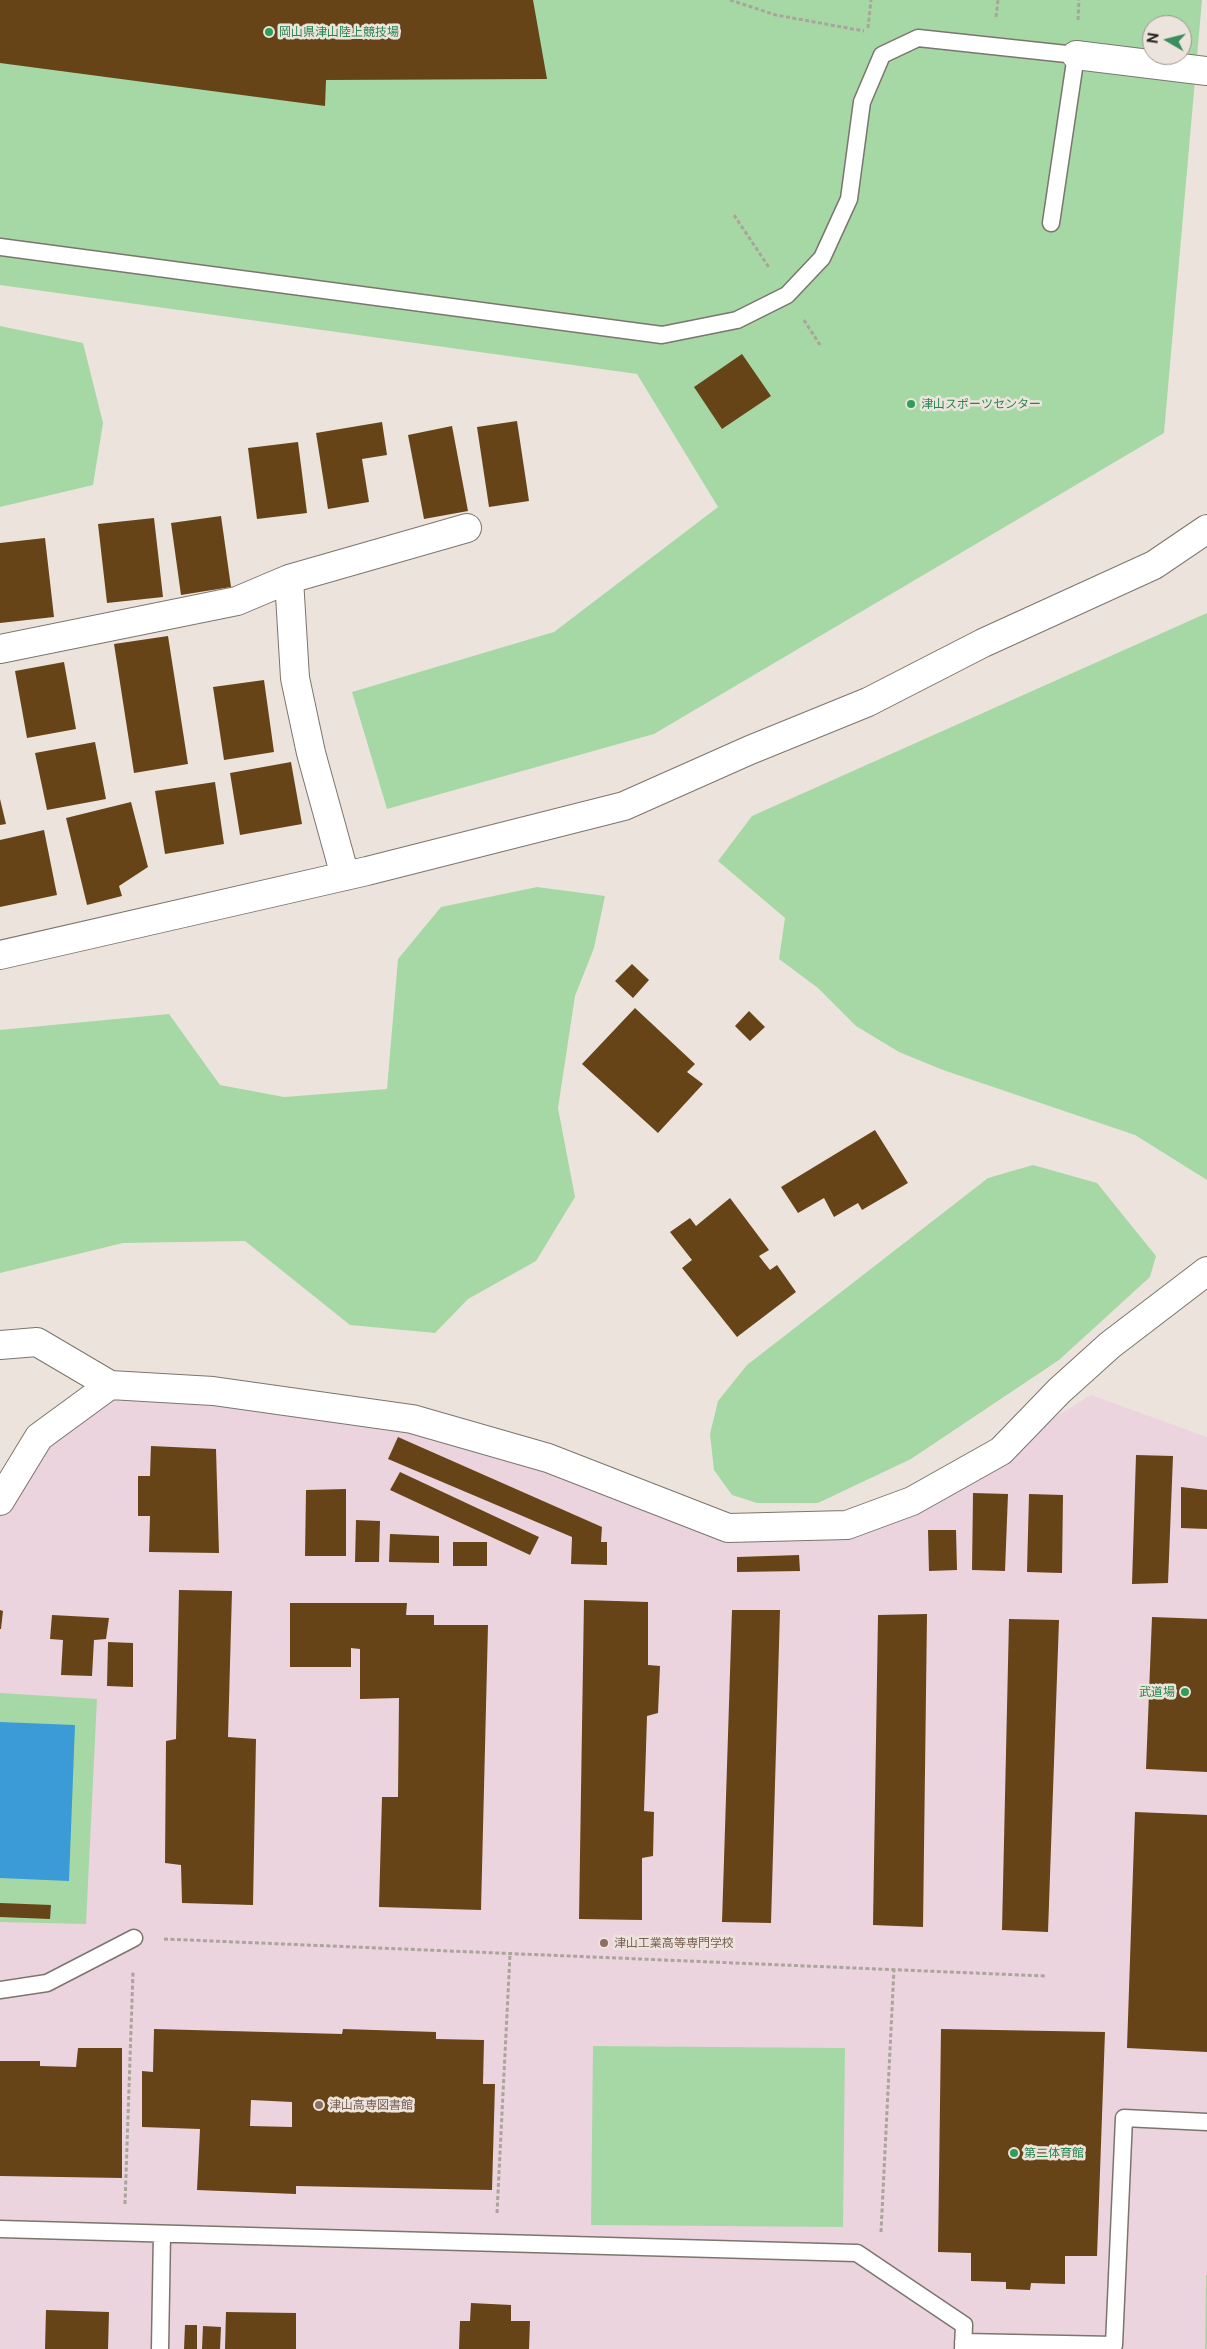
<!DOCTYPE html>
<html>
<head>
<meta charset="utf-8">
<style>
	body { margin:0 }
	#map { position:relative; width:1207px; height:2349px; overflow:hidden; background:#ece4dc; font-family:"Public Sans",sans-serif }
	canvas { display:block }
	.north { position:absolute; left:1142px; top:15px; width:50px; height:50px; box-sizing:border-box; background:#ece4dc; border:1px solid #9b958f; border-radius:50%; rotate:278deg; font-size:14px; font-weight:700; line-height:20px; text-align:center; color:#221f1c }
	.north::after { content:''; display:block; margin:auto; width:18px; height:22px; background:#398d5f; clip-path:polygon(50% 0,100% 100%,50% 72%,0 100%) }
</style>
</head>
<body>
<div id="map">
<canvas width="1207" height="2349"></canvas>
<div class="north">N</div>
</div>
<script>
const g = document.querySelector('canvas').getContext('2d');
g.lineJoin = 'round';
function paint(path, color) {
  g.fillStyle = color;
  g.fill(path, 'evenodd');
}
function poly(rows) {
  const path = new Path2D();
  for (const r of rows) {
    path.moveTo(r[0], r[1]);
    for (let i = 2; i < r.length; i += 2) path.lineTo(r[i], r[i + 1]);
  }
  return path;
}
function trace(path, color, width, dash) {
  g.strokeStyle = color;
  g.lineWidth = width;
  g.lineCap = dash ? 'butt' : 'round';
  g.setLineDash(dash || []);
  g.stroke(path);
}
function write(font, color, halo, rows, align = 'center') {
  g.font = font + ' "Public Sans","Noto Sans JP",sans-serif';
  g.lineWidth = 5;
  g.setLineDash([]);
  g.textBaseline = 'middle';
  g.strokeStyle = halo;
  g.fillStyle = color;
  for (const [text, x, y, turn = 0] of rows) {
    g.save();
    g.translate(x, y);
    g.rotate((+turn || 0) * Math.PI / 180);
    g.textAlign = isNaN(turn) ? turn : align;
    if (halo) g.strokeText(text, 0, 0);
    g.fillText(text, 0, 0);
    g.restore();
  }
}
paint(poly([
	[110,1385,476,1430,792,1538,956,1478,1091,1395,1207,1437,1207,2349,0,2349,0,1496]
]), '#ecd4de');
paint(poly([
	[0,0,1202,0,1164,433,654,734,387,809,352,692,554,632,718,507,637,374,0,285],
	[1152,25,1182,25,1182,55,1152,55],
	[0,326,83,343,103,423,93,485,0,507],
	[1207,613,1207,1180,1135,1135,943,1070,899,1052,856,1026,818,988,779,959,785,918,718,861,752,816],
	[537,887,605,896,594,948,575,996,558,1108,575,1197,536,1261,468,1299,435,1333,350,1325,245,1241,123,1243,0,1273,0,1030,169,1014,220,1085,284,1097,387,1089,398,959,441,907],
	[1033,1165,1097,1183,1156,1256,1150,1277,1059,1360,911,1459,818,1503,757,1503,732,1495,714,1470,710,1434,718,1401,747,1365,988,1178],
	[0,1693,97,1699,86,1924,0,1922],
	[593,2046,845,2048,843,2227,591,2225],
	[1206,2275,1207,2275,1207,2349,1205,2349]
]), '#a6d8a6');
paint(poly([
	[0,1722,75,1725,69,1881,0,1878]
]), '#3a9bd7');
paint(poly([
	[0,0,533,0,547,79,326,80,325,106,0,63],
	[742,354,771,396,722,429,694,387],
	[517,421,529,501,489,507,477,427],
	[382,422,387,455,362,459,369,502,328,509,316,433],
	[452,426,468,511,424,519,408,435],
	[298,442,307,513,257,519,248,448],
	[221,516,231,587,181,595,171,523],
	[154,518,163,597,107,603,98,524],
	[45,538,54,617,0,623,0,543],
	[168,636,188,764,134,773,114,644],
	[64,662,76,729,27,738,15,671],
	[264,680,274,752,224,760,213,687],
	[95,742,106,799,47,810,35,753],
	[291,762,302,824,240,835,230,773],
	[215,782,224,844,165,854,155,791],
	[0,799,6,824,0,825],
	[131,802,148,867,119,886,122,896,87,905,66,818],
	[44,830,57,895,0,907,0,840],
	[632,964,649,980,633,998,615,981],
	[635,1008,695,1064,687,1072,703,1084,658,1133,582,1064],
	[749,1011,765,1027,750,1041,735,1026],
	[875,1130,908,1183,862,1210,858,1203,834,1217,824,1198,798,1213,781,1187],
	[730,1198,769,1250,759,1256,770,1270,777,1265,796,1292,737,1337,682,1268,692,1260,670,1232,690,1218,696,1226],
	[398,1437,602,1527,601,1542,607,1542,607,1565,571,1564,572,1537,388,1459],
	[151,1446,216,1449,219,1553,149,1552,150,1516,138,1516,138,1476,150,1476],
	[1136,1455,1173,1456,1168,1583,1132,1584],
	[400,1472,539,1537,530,1555,390,1490],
	[1181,1487,1207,1490,1207,1529,1181,1528],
	[346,1489,346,1556,305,1556,306,1490],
	[973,1493,1008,1494,1005,1571,972,1570],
	[1029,1494,1063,1495,1062,1573,1027,1572],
	[356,1520,380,1521,379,1562,355,1562],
	[928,1530,956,1530,957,1570,929,1571],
	[390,1534,439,1536,439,1563,389,1562],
	[453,1542,487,1542,487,1566,453,1566],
	[799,1555,800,1571,737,1572,737,1557],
	[179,1590,232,1591,228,1737,256,1739,253,1905,182,1903,181,1865,165,1863,166,1741,176,1739],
	[584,1600,648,1602,648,1665,660,1666,658,1713,647,1716,644,1811,654,1812,653,1856,642,1858,642,1920,579,1919],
	[290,1603,407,1603,406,1615,434,1615,434,1625,488,1625,481,1910,379,1907,382,1797,398,1797,399,1698,360,1699,360,1649,351,1648,351,1667,290,1667],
	[0,1610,3,1611,1,1629,0,1629],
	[732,1610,780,1610,771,1923,722,1922],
	[927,1614,923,1927,873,1925,878,1615],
	[52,1615,109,1618,106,1639,94,1640,92,1676,61,1675,63,1640,50,1639],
	[1152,1617,1207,1619,1207,1772,1146,1769],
	[1009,1619,1059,1620,1048,1932,1002,1930],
	[108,1642,133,1643,133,1687,107,1686],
	[1135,1812,1207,1815,1207,2052,1127,2048],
	[0,1903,51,1905,50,1919,0,1917],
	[154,2029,342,2034,343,2029,436,2032,436,2039,484,2040,483,2084,495,2084,492,2190,296,2186,296,2194,197,2190,200,2129,142,2127,142,2071,153,2072],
	[251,2100,292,2102,292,2127,250,2126],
	[941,2029,1105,2032,1097,2256,1065,2256,1065,2284,1031,2283,1030,2290,1006,2289,1006,2282,971,2281,971,2253,938,2252],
	[78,2048,122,2048,122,2178,0,2176,0,2061,40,2061,40,2066,76,2067],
	[471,2303,511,2305,511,2321,530,2321,529,2349,459,2349,460,2321,470,2321],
	[46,2310,109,2312,108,2349,45,2349],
	[226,2312,296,2313,296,2349,225,2349],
	[185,2325,197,2325,197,2349,184,2349],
	[203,2326,221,2327,220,2349,202,2349]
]), '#664417');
const service = poly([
	[0,247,662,335,737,320,787,295,822,258,849,199,862,102,882,55,918,38,1076,55,1051,223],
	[0,1990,47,1983,134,1938],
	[0,2229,857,2253,964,2325,963,2349],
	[963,2342,1114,2345,1124,2118,1207,2122],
	[160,2349,162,2234]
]);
const minor = poly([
	[0,649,237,601,289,579],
	[345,876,311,753,295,678,289,579,467,528],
	[0,955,367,871,624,806,750,750,868,702,983,643,1154,565,1207,529],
	[0,1345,37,1342,110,1385],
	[0,1501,39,1437,110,1385,213,1391,412,1419,548,1458,728,1528,847,1525,912,1501,1001,1451,1059,1391,1110,1345,1207,1271]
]);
const tertiary = poly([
	[1076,55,1207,71]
]);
trace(service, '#7b756d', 19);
trace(minor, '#7b756d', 30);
trace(tertiary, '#7b756d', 30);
trace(poly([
	[730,0,776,15,864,31],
	[996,17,998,0],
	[1078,20,1079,0],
	[868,28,871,0],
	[734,215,770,269],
	[804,320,820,345],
	[164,1939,1045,1976],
	[125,2204,133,1972],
	[497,2213,510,1954],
	[881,2232,894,1969]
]), '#aaa49d', 3, [4, 2.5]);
trace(service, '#fff', 16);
trace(minor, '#fff', 28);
trace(tertiary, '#fff', 28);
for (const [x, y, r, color] of [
	[269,32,5,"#2e9e5b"],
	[911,404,5,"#2e9e5b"],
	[1185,1692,5,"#2e9e5b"],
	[604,1943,5,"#8d6e63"],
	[319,2105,5,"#8d6e63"],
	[1014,2153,5,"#2e9e5b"]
]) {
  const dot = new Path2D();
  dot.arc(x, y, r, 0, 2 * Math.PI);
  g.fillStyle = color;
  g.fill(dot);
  trace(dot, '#ece4dc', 2);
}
write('12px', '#27864d', '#ece4dc', [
	["岡山県津山陸上競技場",279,32],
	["津山スポーツセンター",921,404],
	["武道場",1175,1692,"right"],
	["第二体育館",1024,2153]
], 'left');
write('12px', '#785e54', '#ece4dc', [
	["津山工業高等専門学校",614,1943],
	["津山高専図書館",329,2105]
], 'left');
</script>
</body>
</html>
